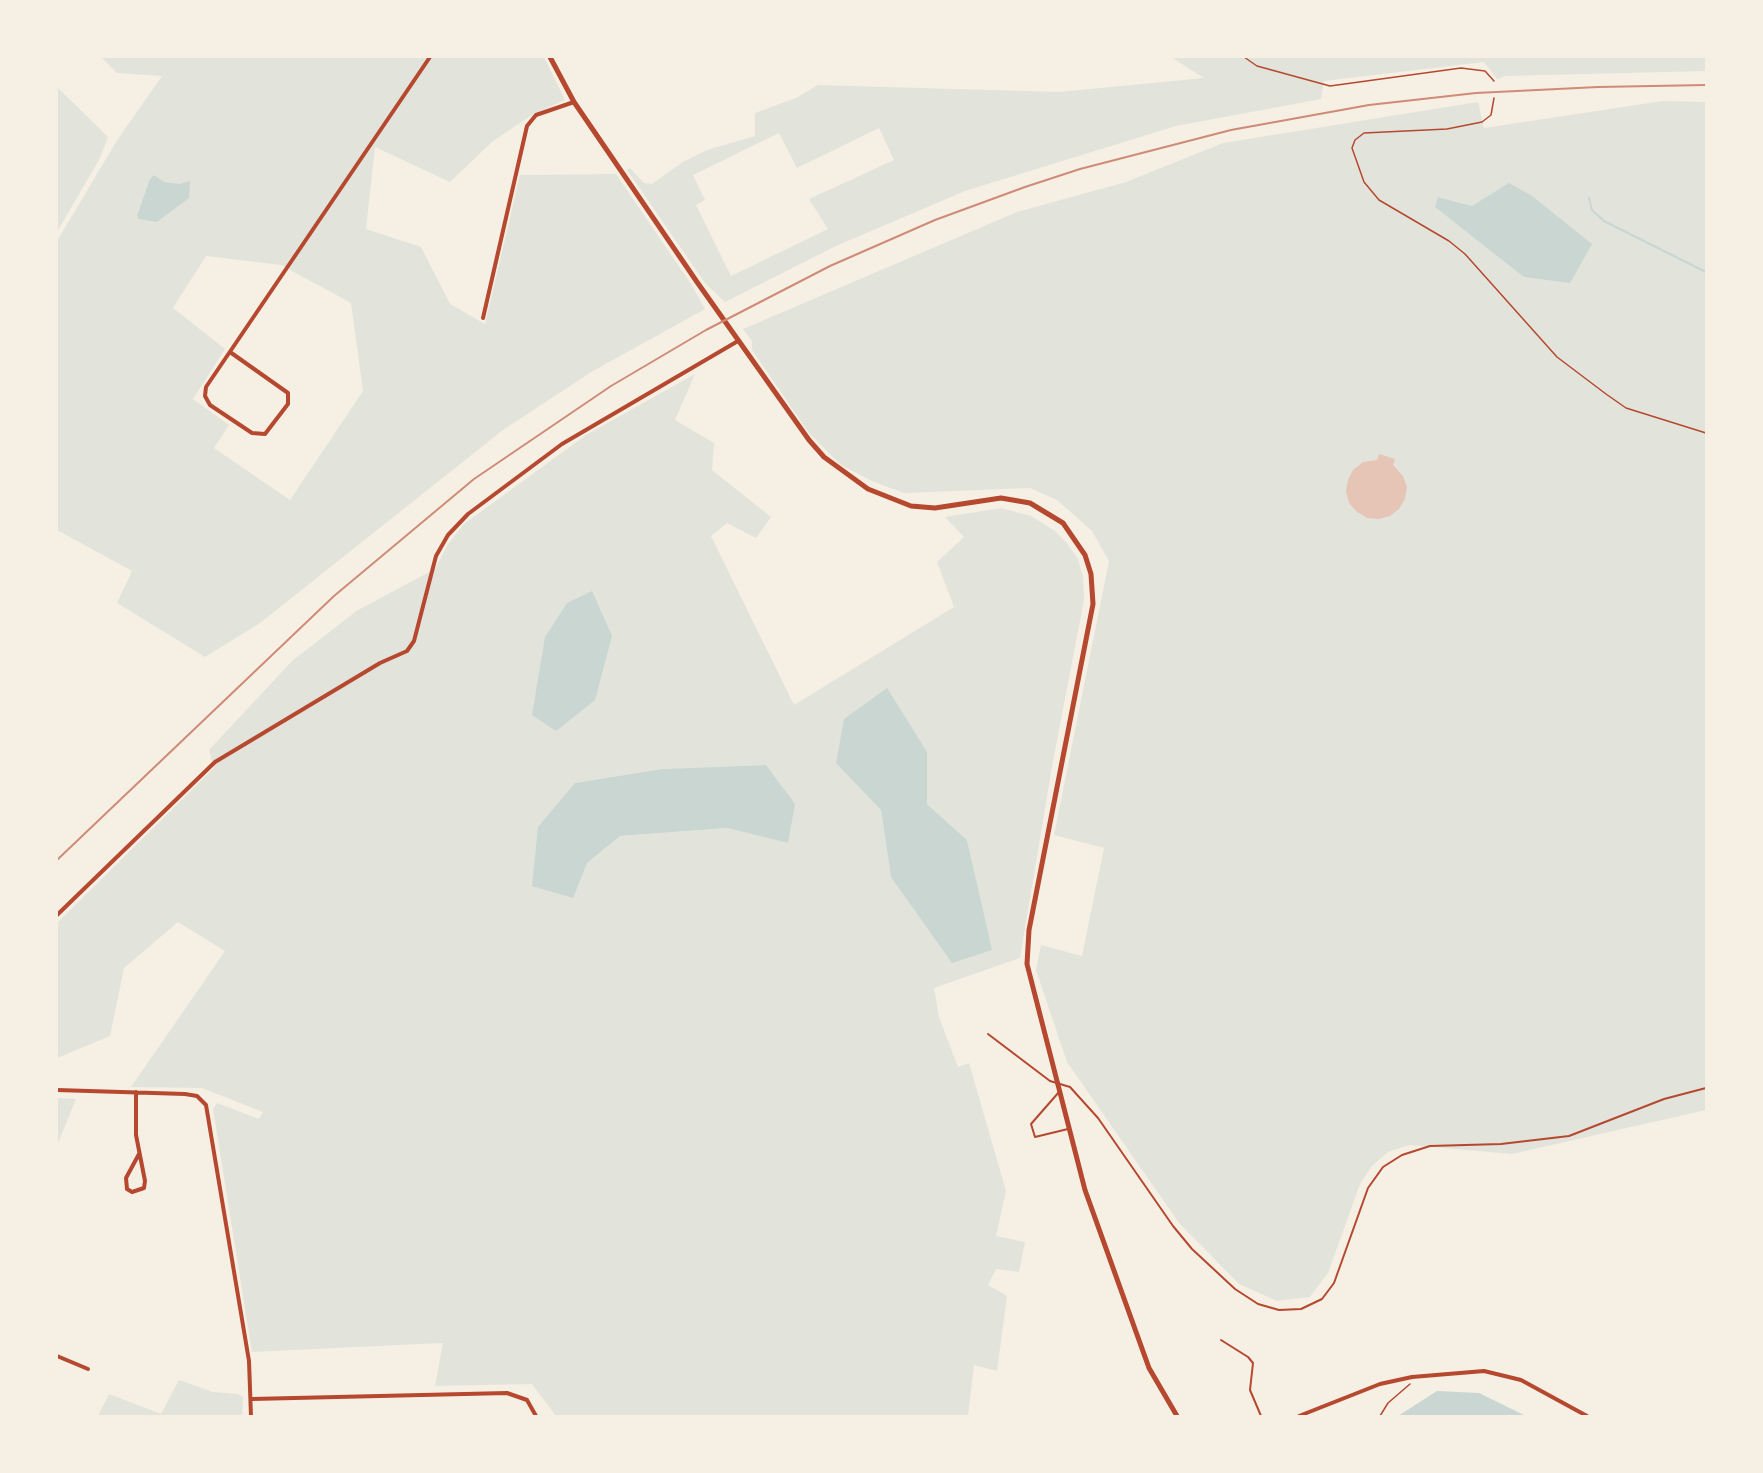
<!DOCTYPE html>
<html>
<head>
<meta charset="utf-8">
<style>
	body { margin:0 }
	#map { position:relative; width:1763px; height:1473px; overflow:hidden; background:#f6efe4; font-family:"Golos Text",sans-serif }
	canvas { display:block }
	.frame { position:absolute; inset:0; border:58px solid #f6efe4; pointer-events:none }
</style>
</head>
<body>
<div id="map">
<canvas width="1763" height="1473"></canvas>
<div class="frame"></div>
</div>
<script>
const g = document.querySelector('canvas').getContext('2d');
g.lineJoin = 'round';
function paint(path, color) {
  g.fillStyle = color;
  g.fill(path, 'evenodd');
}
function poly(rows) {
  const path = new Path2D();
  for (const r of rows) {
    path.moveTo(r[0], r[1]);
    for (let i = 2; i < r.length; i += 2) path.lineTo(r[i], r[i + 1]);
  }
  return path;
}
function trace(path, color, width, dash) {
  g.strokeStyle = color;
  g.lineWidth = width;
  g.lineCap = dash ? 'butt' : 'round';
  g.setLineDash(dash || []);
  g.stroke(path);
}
paint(poly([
	[101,57,544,57,565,100,535,113,493,141,450,182,375,147,366,229,421,247,450,304,485,324,520,175,616,174,691,284,705,309,593,371,503,430,260,623,205,657,117,603,132,571,57,530,57,241,116,142,162,76,117,73],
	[154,175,163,182,180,184,137,216],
	[206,256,281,265,351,303,363,391,290,500,214,448,229,425,193,399,225,349,173,308],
	[1171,57,1706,57,1706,71,1505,76,1497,79,1484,62,1324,81,1321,99,1176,126,965,191,836,246,725,302,705,283,627,170,630,168,644,183,652,184,683,162,707,150,755,136,755,113,796,98,818,85,1059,92,1204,78],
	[879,128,894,160,809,199,828,229,731,276,696,205,705,200,693,175,779,133,797,168],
	[57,87,108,137,100,158,57,232],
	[1663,101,1706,102,1706,1110,1512,1154,1409,1145,1388,1152,1372,1166,1360,1184,1328,1273,1310,1297,1277,1301,1239,1284,1179,1223,1067,1062,1036,970,1041,945,1082,956,1104,848,1054,835,1109,561,1092,531,1057,500,1030,488,904,493,874,482,841,465,809,433,752,350,752,341,743,329,1017,212,1126,182,1223,143,1478,102,1484,128],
	[1439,197,1472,206,1468,232,1435,207],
	[695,374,675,420,714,443,712,470,771,517,756,538,727,523,711,536,794,705,954,607,937,562,964,537,945,517,1001,508,1031,516,1055,531,1066,542,1078,559,1083,577,1084,600,1053,761,1020,958,934,988,939,1017,958,1067,969,1063,1006,1191,996,1236,1025,1242,1019,1272,996,1269,988,1285,1007,1296,997,1371,974,1365,968,1416,556,1416,532,1384,435,1386,443,1343,252,1352,213,1109,217,1103,259,1119,263,1112,202,1088,131,1087,225,951,178,922,124,968,110,1036,57,1058,57,923,214,768,209,750,292,661,358,610,435,569,448,544,464,524,586,435],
	[927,752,927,804,967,840,973,867,891,877,881,810],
	[766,765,788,843,727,828,620,836,587,863,575,783,662,769],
	[57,1098,76,1099,57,1146],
	[179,1380,213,1392,238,1394,243,1397,242,1416,98,1416,109,1394,161,1414]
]), '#e2e4dc');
paint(poly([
	[154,175,164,182,180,184,190,181,189,198,157,222,139,219,137,216,150,179],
	[1509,183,1532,196,1592,244,1570,283,1524,277,1435,207,1438,197,1472,206],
	[592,591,612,636,595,700,556,731,532,715,545,637,567,603],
	[887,688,927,752,927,804,967,840,992,950,952,963,891,877,881,810,836,763,844,719],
	[766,765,795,804,788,843,727,828,620,836,587,863,573,898,532,886,538,827,575,783,662,769],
	[1437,1391,1479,1393,1526,1416,1398,1416]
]), '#c9d6d2');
trace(poly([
	[1589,198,1592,210,1604,221,1706,272]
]), '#c9d6d2', 2);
paint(poly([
	[1379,454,1395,459,1393,465,1403,476,1407,487,1405,499,1399,509,1390,516,1379,519,1367,518,1357,512,1349,503,1346,491,1348,480,1353,470,1363,462,1377,460]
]), '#e6c5b7');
trace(poly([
	[1244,57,1257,66,1330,86,1461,68,1485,71,1494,81],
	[1494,98,1491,115,1482,122,1447,129,1364,133,1355,140,1352,148,1364,182,1379,200,1449,241,1465,254,1557,357,1606,394,1626,408,1706,433],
	[1380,1416,1388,1403,1410,1384]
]), '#b5482f', 1.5);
trace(poly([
	[988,1034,1050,1081,1070,1087,1098,1118,1173,1226,1192,1249,1235,1289,1258,1304,1279,1310,1301,1309,1322,1299,1334,1283,1368,1188,1383,1167,1402,1155,1430,1146,1501,1144,1569,1136,1664,1099,1706,1088],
	[1059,1092,1031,1124,1035,1137,1068,1129],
	[1221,1340,1248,1357,1253,1363,1250,1390,1261,1416],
	[1207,1416,1215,1416]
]), '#b5482f', 2);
trace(poly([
	[483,318,527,126,536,115,574,102],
	[230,352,288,393,288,404,265,434,252,433,210,405,205,396,206,387,430,57],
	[57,915,215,762,380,663,407,651,414,641,436,556,448,535,468,514,562,444,738,341],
	[57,1090,185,1094,197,1096,206,1105,249,1361,251,1416],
	[136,1092,136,1135,145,1181,144,1188,132,1192,127,1189,126,1178,139,1154],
	[57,1356,88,1369],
	[252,1399,507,1393,527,1400,536,1416],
	[1299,1416,1380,1384,1412,1377,1484,1371,1521,1380,1587,1416]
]), '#b5482f', 4);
trace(poly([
	[550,57,574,102,697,282,809,440,824,457,868,489,911,506,935,508,1001,498,1030,503,1063,523,1085,555,1091,574,1093,604,1029,930,1027,964,1085,1190,1149,1368,1177,1416]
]), '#b5482f', 5);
trace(poly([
	[57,860,334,596,474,479,611,386,706,330,830,266,935,220,1025,187,1080,169,1231,130,1369,105,1476,93,1598,87,1706,85]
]), '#cf8b77', 2);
</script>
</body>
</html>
